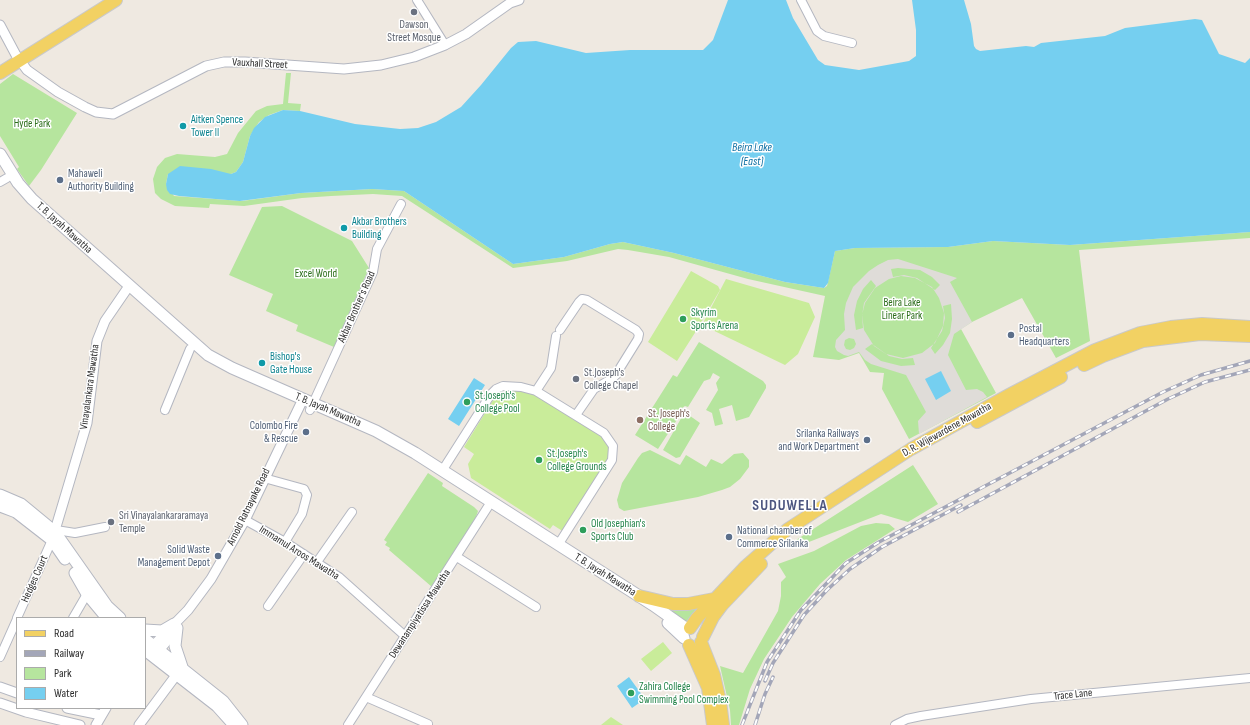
<!DOCTYPE html>
<html>
<head>
<meta charset="utf-8">
<style>
	body { margin:0 }
	#map { position:relative; width:1250px; height:725px; overflow:hidden; background:#efe9e1; font-family:"Sofia Sans Condensed",sans-serif }
	canvas { display:block }
	.legend { position:absolute; left:16px; top:617px; width:130px; height:92px; box-sizing:border-box; background:#fff; border:1px solid #ababab; margin:0; padding:5px 7px; list-style:none; font-size:12px; color:#2e2e2e }
	.legend li { display:flex; align-items:center; gap:8px; height:20px }
	.legend b { width:20px; border:1px solid #ababab }
</style>
</head>
<body>
<div id="map">
<canvas width="1250" height="725"></canvas>
<ul class="legend">
<li><b style="height:5px;background:#f2d163"></b>Road</li>
<li><b style="height:5px;background:#a3a6b8"></b>Railway</li>
<li><b style="height:11px;background:#b6e59e"></b>Park</li>
<li><b style="height:11px;background:#75cff0"></b>Water</li>
</ul>
</div>
<script>
const g = document.querySelector('canvas').getContext('2d');
g.lineJoin = 'round';
function paint(path, color) {
  g.fillStyle = color;
  g.fill(path, 'evenodd');
}
function poly(rows) {
  const path = new Path2D();
  for (const r of rows) {
    path.moveTo(r[0], r[1]);
    for (let i = 2; i < r.length; i += 2) path.lineTo(r[i], r[i + 1]);
  }
  return path;
}
function trace(path, color, width, dash) {
  g.strokeStyle = color;
  g.lineWidth = width;
  g.lineCap = dash ? 'butt' : 'round';
  g.setLineDash(dash || []);
  g.stroke(path);
}
function write(font, color, halo, rows, align = 'center') {
  g.font = font + ' "Sofia Sans Condensed",sans-serif';
  g.lineWidth = 3;
  g.setLineDash([]);
  g.textBaseline = 'middle';
  g.strokeStyle = halo;
  g.fillStyle = color;
  for (const [text, x, y, turn = 0] of rows) {
    g.save();
    g.translate(x, y);
    g.rotate((+turn || 0) * Math.PI / 180);
    g.textAlign = isNaN(turn) ? turn : align;
    if (halo) g.strokeText(text, 0, 0);
    g.fillText(text, 0, 0);
    g.restore();
  }
}
paint(poly([
	[286,73,291,73,288,103,301,104,300,111,283,110,269,115,259,122,250,136,243,162,236,172,231,174,168,174,166,184,174,196,242,201,301,193,372,189,404,191,513,264,564,257,610,244,623,242,674,253,785,282,824,288,827,286,835,251,855,248,948,247,993,241,1070,245,1250,232,1250,238,1079,250,1090,341,1056,358,1022,298,972,322,961,329,996,393,909,439,882,389,884,373,870,372,859,353,839,360,813,357,825,296,748,279,669,257,628,250,618,249,567,261,513,268,402,196,373,194,331,196,302,198,244,206,210,204,209,208,175,206,161,199,155,193,153,179,157,167,165,158,177,154,215,157,227,154,238,133,256,111,267,106,283,104],
	[13,74,77,113,41,170,29,186,17,169,19,167,0,136,0,84],
	[282,206,352,241,369,268,334,347,296,331,298,325,266,311,273,294,229,275,262,207],
	[699,342,763,381,766,385,766,388,749,417,736,421,732,405,719,409,723,424,715,426,712,413,706,410,718,390,716,383,720,377,713,373,710,379,704,381,688,407,685,406,682,408,680,415,658,449,635,435,673,375,677,377],
	[686,413,700,423,680,457,676,458,663,450,683,415],
	[650,450,680,465,686,455,706,467,711,459,722,464,734,454,743,453,749,460,749,467,740,479,730,487,722,490,698,497,624,511,619,508,617,500,622,483,638,458,642,453],
	[913,465,938,504,908,522,881,514,796,547,793,542],
	[428,473,443,483,442,486,474,507,478,511,476,517,432,587,389,550,390,548,385,545,387,542,384,540],
	[876,523,889,524,895,529,846,560,820,584,792,617,764,659,750,689,739,725,731,725,730,710,720,666,743,673,778,611,781,596,781,582,786,577,778,564,814,551,861,526],
	[702,604,685,623,664,606]
]), '#b6e59e');
paint(poly([
	[691,271,718,286,720,290,698,328,677,361,648,342],
	[726,279,809,303,815,317,798,354,785,365,702,325],
	[512,390,530,392,604,436,608,442,609,456,606,464,564,532,553,525,550,529,471,478,468,464,474,454,464,447,493,400,500,394],
	[663,642,672,653,651,671,641,659],
	[611,717,623,725,601,725]
]), '#c9ec9a');
paint(poly([
	[898,259,957,278,950,282,972,322,954,334,948,355,966,390,977,389,983,392,987,397,919,434,918,421,926,412,906,375,871,364,865,360,859,352,848,356,844,355,837,351,835,347,836,340,845,330,844,314,846,303,853,287,869,271,878,265,888,260],
	[898,268,920,270,932,277,940,285,935,290,917,278,904,275,893,277,891,269],
	[901,276,915,278,932,287,939,298,944,313,943,326,935,343,922,353,903,358,886,354,874,346,864,330,862,315,865,303,875,288,889,279],
	[871,280,876,286,864,303,862,316,863,328,856,330,854,315,857,301,863,289],
	[951,304,952,319,950,333,943,345,935,354,931,348,942,331,945,318,943,306],
	[849,338,854,339,856,344,854,348,850,350,846,349,844,345,845,340],
	[872,344,889,356,902,359,913,358,915,365,901,366,881,361,865,349]
]), '#dfdcd8');
paint(poly([
	[728,0,786,0,793,18,818,60,825,65,859,70,909,61,916,56,916,30,912,0,964,0,971,24,974,46,976,49,980,51,1026,46,1034,47,1041,43,1105,36,1125,28,1195,19,1202,20,1219,54,1245,63,1250,58,1250,232,1070,245,993,241,948,247,855,248,835,251,828,283,824,288,785,282,674,253,623,242,610,244,564,257,513,264,404,191,372,189,301,193,240,201,179,196,170,194,167,190,166,184,168,174,180,166,211,169,231,174,236,172,243,162,250,136,254,128,265,117,283,110,300,111,355,124,400,129,418,128,436,122,461,107,481,85,511,48,518,42,536,41,586,53,630,50,703,50,713,40],
	[941,371,951,391,936,400,925,379],
	[474,378,485,385,459,426,448,419],
	[629,677,645,699,632,708,617,686]
]), '#75cff0');
const minor = poly([
	[417,0,445,45],
	[801,0,817,31,824,36,852,43],
	[0,182,7,178],
	[560,330,579,302,582,299,587,300,636,330,639,334,638,339,620,368],
	[536,391,551,368,556,336],
	[165,410,190,349],
	[310,410,373,272,377,249,401,204],
	[576,415,594,389,613,378,617,374],
	[442,471,491,394,496,389,503,386,521,387,536,391,604,433,613,446,612,460,558,545],
	[264,478,304,489,307,495,302,514,285,542],
	[245,520,285,542,339,577,405,636],
	[56,530,75,533,105,527],
	[457,557,536,607],
	[317,562,352,512],
	[268,606,304,554],
	[17,618,52,540],
	[73,618,87,594],
	[0,657,17,619],
	[366,697,428,724],
	[348,725,491,502],
	[895,725,907,719,921,716,1031,699,1250,678]
]);
const tertiary = poly([
	[0,25,16,55,27,70,58,92,85,107,96,112,113,114,206,66,224,62,245,62,344,69,381,65,414,57,445,45,466,34,510,3,519,0],
	[53,537,87,423,97,341,105,321,129,286],
	[149,650,188,610,211,579,245,520,303,399],
	[156,654,176,630],
	[0,687,17,693],
	[0,703,26,712,80,725],
	[67,708,101,715],
	[96,725,106,708],
	[139,725,180,670]
]);
const secondary = poly([
	[0,154,18,183,32,199,208,355,232,368,376,431,415,453,653,605,687,629],
	[0,495,21,504,55,532,107,606,120,618],
	[0,506,16,512,52,540,65,559],
	[75,573,87,594,107,618],
	[668,623,684,638],
	[177,628,175,646,182,667],
	[145,630,162,631,174,624],
	[145,639,223,701,242,725],
	[145,650,217,706,234,725]
]);
const primary = poly([
	[0,73,116,0],
	[1084,365,1103,356,1143,341,1200,334,1250,336],
	[977,422,1061,377],
	[639,596,673,604,688,604,714,599],
	[690,628,697,618,745,567,788,529,911,449,1009,395,1095,350,1140,333,1171,327,1202,324,1250,327],
	[703,637,713,617,722,605,761,564],
	[701,642,714,675,720,701,723,725],
	[689,645,708,688,713,725]
]);
trace(minor, '#b4b7c1', 10);
trace(tertiary, '#b4b7c1', 11);
trace(secondary, '#b4b7c1', 13);
trace(primary, '#c9c9c9', 14);
trace(minor, '#fff', 8);
trace(tertiary, '#fff', 9);
trace(secondary, '#fff', 11);
trace(primary, '#f2d163', 12);
const rail = poly([
	[958,512,1168,399,1205,382,1250,370],
	[765,681,773,663,804,615,827,590,850,569,882,547,961,505],
	[742,725,767,662,801,610,846,563,879,542,1163,392,1201,375,1250,361],
	[755,725,765,694,773,677]
]);
trace(rail, '#a3a6b8', 3.5);
trace(rail, '#fff', 2, [6]);
for (const [x, y, r, color] of [
	[414,12,4,"#6b7280"],
	[183,126,4,"#0f9aa8"],
	[60,180,4,"#5c6f8a"],
	[344,228,4,"#0f9aa8"],
	[683,319,4,"#2e9e5b"],
	[1011,335,4,"#5c6f8a"],
	[262,363,4,"#0f9aa8"],
	[576,379,4,"#6b7280"],
	[467,402,4,"#2e9e5b"],
	[640,420,4,"#8d6e63"],
	[306,432,4,"#5c6f8a"],
	[867,440,4,"#5c6f8a"],
	[539,460,4,"#2e9e5b"],
	[111,522,4,"#6b7280"],
	[583,530,4,"#2e9e5b"],
	[729,537,4,"#5c6f8a"],
	[218,556,4,"#5c6f8a"],
	[631,693,4,"#2e9e5b"]
]) {
  const dot = new Path2D();
  dot.arc(x, y, r, 0, 2 * Math.PI);
  g.fillStyle = color;
  g.fill(dot);
  trace(dot, '#fff', 1.5);
}
write('11px', '#5b616d', '#fff', [
	["Dawson",414,25,"center"],
	["Street Mosque",414,38,"center"],
	["St.Joseph's",584,373],
	["College Chapel",584,386],
	["Sri Vinayalankararamaya",119,516],
	["Temple",119,529]
], 'left');
write('11px', '#2e2e2e', '#fff', [
	["Vauxhall Street",260,64,3],
	["T. B. Jayah Mawatha",64,228,42],
	["Akbar Brother's Road",357,307,-66],
	["Vinayalankara Mawatha",90,387,-82],
	["T. B. Jayah Mawatha",328,410,23],
	["D. R. Wijewardene Mawatha",947,430,-29],
	["Arnold Ratnayake Road",249,507,-64],
	["Immamul Aroos Mawatha",299,553,32],
	["T. B. Jayah Mawatha",605,575,32],
	["Hedges Court",35,579,-66],
	["Dewanampiyatissa Mawatha",420,614,-57],
	["Trace Lane",1073,695,-6]
]);
write('11px', '#0d838f', '#fff', [
	["Aitken Spence",191,120],
	["Tower II",191,133],
	["Akbar Brothers",352,222],
	["Building",352,235],
	["Bishop's",270,357],
	["Gate House",270,370]
], 'left');
write('11px', '#2c6e1b', '#fff', [
	["Hyde Park",32,124],
	["Excel World",316,274],
	["Beira Lake",902,303],
	["Linear Park",902,316]
]);
write('11px', '#4e5e75', '#fff', [
	["Mahaweli",68,174],
	["Authority Building",68,187],
	["Postal",1019,329],
	["Headquarters",1019,342],
	["Colombo Fire",298,426,"right"],
	["& Rescue",298,439,"right"],
	["Srilanka Railways",859,434,"right"],
	["and Work Department",859,447,"right"],
	["National chamber of",737,531],
	["Commerce Srilanka",737,544],
	["Solid Waste",210,550,"right"],
	["Management Depot",210,563,"right"]
], 'left');
write('11px', '#27864d', '#fff', [
	["Skyrim",691,313],
	["Sports Arena",691,326],
	["St.Joseph's",475,396],
	["College Pool",475,409],
	["St.Joseph's",547,454],
	["College Grounds",547,467],
	["Old Josephian's",591,524],
	["Sports Club",591,537],
	["Zahira College",639,687],
	["Swimming Pool Complex",639,700]
], 'left');
write('11px', '#785e54', '#fff', [
	["St. Joseph's",648,414],
	["College",648,427]
], 'left');
write('italic 12px', '#0d6fa3', '#fff', [
	["Beira Lake",752,148],
	["(East)",752,162]
]);
g.letterSpacing = '1px';
write('bold 15px', '#4d5680', '#fff', [
	["SUDUWELLA",790,506]
]);
g.letterSpacing = '0px';
</script>
</body>
</html>
